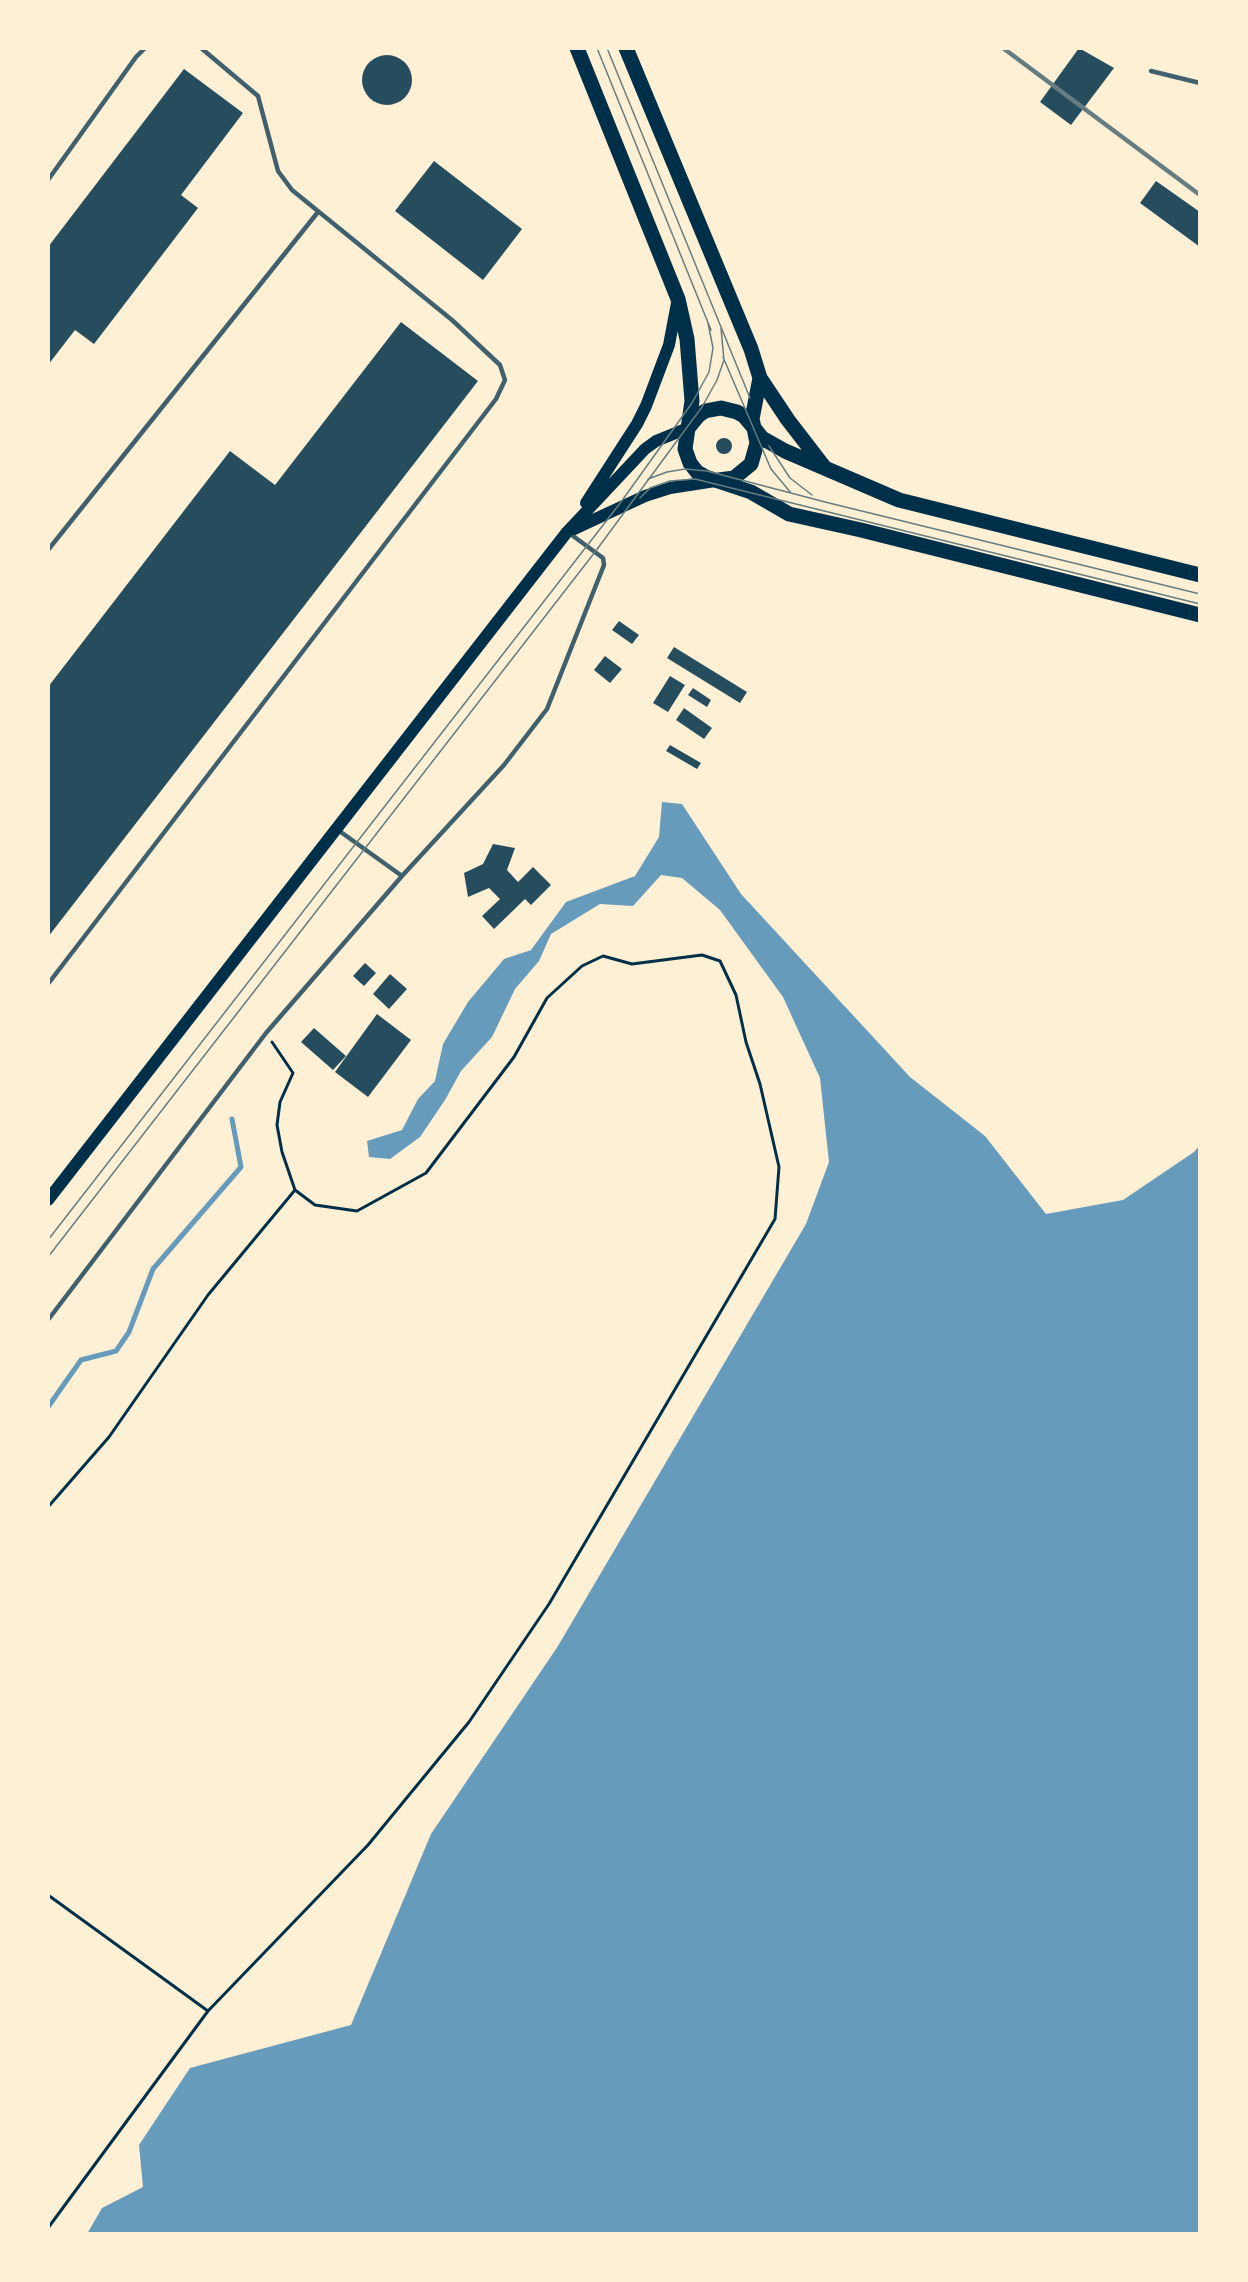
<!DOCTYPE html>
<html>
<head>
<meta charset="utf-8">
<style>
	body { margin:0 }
	#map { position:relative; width:1248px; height:2282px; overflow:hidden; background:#fdf0d5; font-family:"Nunito Sans",sans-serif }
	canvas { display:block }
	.frame { position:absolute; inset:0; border:50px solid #fdf0d5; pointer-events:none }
</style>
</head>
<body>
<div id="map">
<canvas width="1248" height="2282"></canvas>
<div class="frame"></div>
</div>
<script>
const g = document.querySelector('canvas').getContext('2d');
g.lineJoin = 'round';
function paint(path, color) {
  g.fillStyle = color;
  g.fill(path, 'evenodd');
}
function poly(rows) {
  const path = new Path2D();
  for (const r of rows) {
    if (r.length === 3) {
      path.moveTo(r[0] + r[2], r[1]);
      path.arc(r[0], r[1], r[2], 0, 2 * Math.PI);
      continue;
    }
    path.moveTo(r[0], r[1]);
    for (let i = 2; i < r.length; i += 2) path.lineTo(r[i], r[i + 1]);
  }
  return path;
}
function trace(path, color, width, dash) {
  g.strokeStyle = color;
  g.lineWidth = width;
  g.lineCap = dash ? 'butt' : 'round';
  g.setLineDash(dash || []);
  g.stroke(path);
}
paint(poly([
	[662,802,682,804,741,894,910,1077,985,1136,1046,1214,1123,1200,1194,1152,1200,1145,1200,2234,87,2234,102,2208,143,2187,139,2145,190,2068,351,2025,431,1834,558,1646,806,1224,829,1162,820,1078,783,997,720,910,682,878,661,875,633,906,600,904,551,934,539,961,515,989,492,1037,461,1071,445,1100,420,1137,390,1159,369,1157,367,1141,402,1130,418,1099,435,1081,443,1044,468,1002,504,959,531,950,566,902,635,876,659,837]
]), '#669bbc');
trace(poly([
	[48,1407,81,1360,116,1351,129,1332,153,1269,241,1167,232,1119]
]), '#669bbc', 5);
paint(poly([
	[1079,48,1114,68,1071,125,1040,102],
	[387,80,25],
	[184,69,243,113,181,195,198,208,94,344,75,330,48,365,48,247],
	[434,161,522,229,483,280,395,211],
	[1156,181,1200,212,1200,247,1140,203],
	[401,322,478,381,48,937,48,687,230,451,275,485],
	[724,446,8],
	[619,621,639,635,632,644,612,630],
	[674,647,747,692,740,703,667,658],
	[605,656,622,669,610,683,594,670],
	[670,676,685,685,668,712,653,703],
	[693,688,711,700,707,707,688,695],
	[684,708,712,728,704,739,676,720],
	[670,745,701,763,697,769,666,751],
	[493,844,515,848,507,870,518,882,533,867,551,885,531,905,525,899,494,929,482,916,500,899,489,888,468,897,464,873,483,864],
	[365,963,376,973,364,986,353,976],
	[390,974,407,989,389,1009,373,994],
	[377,1014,411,1040,368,1097,335,1072],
	[314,1028,346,1056,333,1070,301,1042]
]), '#264d5e');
trace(poly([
	[48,1507,109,1437,208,1295,295,1190],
	[48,1895,208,2011],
	[48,2228,208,2011,368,1845,469,1722,549,1604,775,1219,779,1167,760,1084,746,1042,736,995,720,961,702,955,632,964,603,956,582,966,547,998,514,1057,426,1173,357,1211,315,1205,295,1190,282,1152,277,1125,280,1102,293,1073,272,1042]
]), '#003049', 3);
trace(poly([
	[1151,71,1200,83],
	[48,180,136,57,145,48],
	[48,550,318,212],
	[338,830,402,876],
	[48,984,496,399,505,380,500,365,452,320,292,190,278,171,258,96,201,48],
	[48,1320,266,1033,402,876,504,765,547,709,604,565,603,558,569,533]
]), '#3f606c', 4.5);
trace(poly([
	[586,503,637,424,646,406,669,345,677,303],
	[574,529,645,496,670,488,715,481],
	[48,1200,567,532,645,449,656,441,688,428]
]), '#003049', 12);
trace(poly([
	[577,48,678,299,687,339,692,401,685,449,690,463,697,472,706,477,751,492,789,514,861,530,1200,615],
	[626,48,751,349,760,378,752,419,754,428,762,438,785,451,899,500,1200,575],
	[760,378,788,420,825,468],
	[689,427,698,416,705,411,721,408,737,412,744,416,754,428,757,443,751,464,734,478,719,480]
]), '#003049', 15);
trace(poly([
	[597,48,711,330],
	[607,48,750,398],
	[723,357,771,469,791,493],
	[769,446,790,478,812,495],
	[648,479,667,472,685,469,707,471,825,502,1200,594],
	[640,498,650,488,670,481,695,479,1200,604],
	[48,1240,621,502,692,403,709,372,713,348,708,323],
	[48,1257,595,552,702,407,717,380,724,360,721,328]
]), '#657d81', 1.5);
trace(poly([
	[1003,48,1200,195]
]), '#657d81', 4.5);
</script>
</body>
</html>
